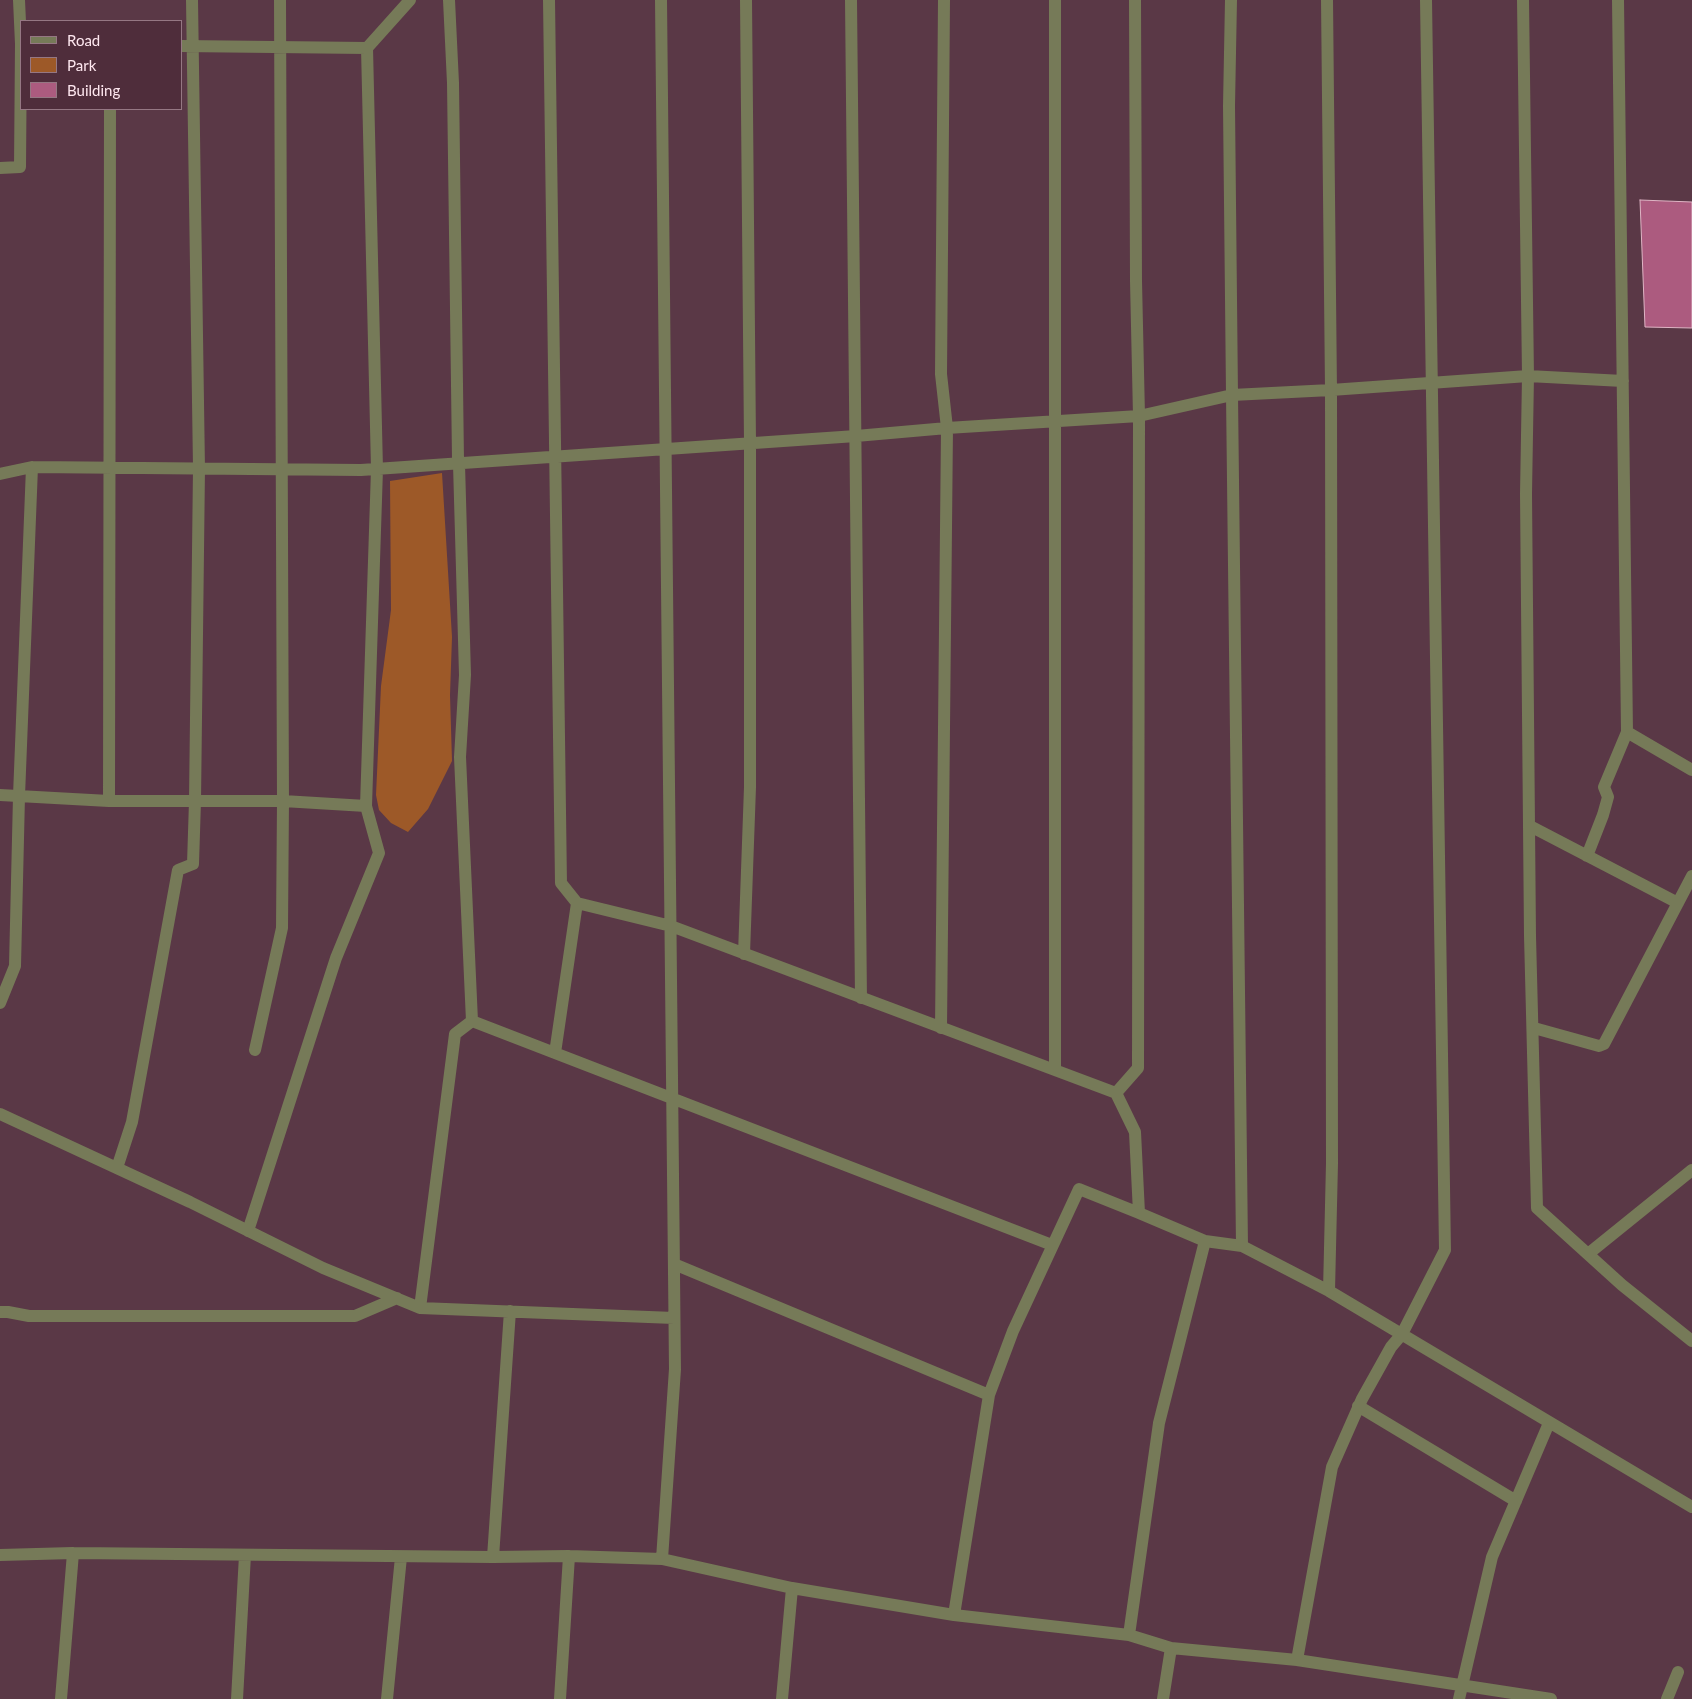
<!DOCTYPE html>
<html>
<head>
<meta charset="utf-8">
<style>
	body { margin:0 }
	#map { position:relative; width:1692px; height:1699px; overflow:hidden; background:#5a3846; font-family:Lato,sans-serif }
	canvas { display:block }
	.legend { position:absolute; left:20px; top:20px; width:162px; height:90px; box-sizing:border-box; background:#4f2d3b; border:1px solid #957783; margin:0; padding:6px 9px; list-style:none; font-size:15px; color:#fee7ef }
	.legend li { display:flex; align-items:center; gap:10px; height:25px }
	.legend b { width:25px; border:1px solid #957783 }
</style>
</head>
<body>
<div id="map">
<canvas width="1692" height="1699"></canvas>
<ul class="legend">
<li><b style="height:6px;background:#767a58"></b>Road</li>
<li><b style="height:14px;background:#9d5928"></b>Park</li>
<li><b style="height:14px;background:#ac5b7f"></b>Building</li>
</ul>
</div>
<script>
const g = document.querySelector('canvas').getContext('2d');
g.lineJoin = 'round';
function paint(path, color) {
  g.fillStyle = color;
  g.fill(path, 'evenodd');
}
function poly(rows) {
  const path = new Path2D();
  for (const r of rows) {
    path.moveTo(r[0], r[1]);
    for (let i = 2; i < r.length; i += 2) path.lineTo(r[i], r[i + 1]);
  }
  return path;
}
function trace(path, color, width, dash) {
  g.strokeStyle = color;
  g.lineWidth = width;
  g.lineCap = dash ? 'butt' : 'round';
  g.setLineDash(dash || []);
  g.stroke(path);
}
paint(poly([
	[442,473,452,637,450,695,452,761,428,809,408,832,391,823,379,810,376,795,381,686,391,610,390,481]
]), '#9d5928');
const building = poly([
	[1640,200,1692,202,1692,328,1645,327,1640,200]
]);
paint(building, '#ac5b7f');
trace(building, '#dfb5c5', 1);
trace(poly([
	[549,0,561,883,577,903,555,1053],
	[661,0,675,1369,662,1559],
	[851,0,861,998],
	[1231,0,1229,106,1232,395,1242,1246],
	[1327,0,1331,390,1332,1163,1329,1291],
	[1523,0,1528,376,1526,494,1530,936,1537,1208,1622,1285,1692,1341],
	[181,46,367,48,410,0],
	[0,168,20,167,21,44,19,0],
	[0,474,32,467,361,470,856,436,947,428,1139,416,1232,395,1331,390,1528,376,1623,381],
	[1627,732,1692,770],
	[0,795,109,801,283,801,366,806],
	[109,801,110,109],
	[1530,826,1678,903],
	[1587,856,1603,815,1608,797,1604,787,1627,732,1618,0],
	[577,903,671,926,1116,1093,1135,1132,1139,1213,1205,1241,1242,1246,1329,1291,1692,1507],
	[744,954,750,787,750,443,746,0],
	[0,1003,15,966,19,796,32,467],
	[472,1021,1052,1245],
	[941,1028,947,428,941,374,944,0],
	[1534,1028,1599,1046,1604,1044,1692,876],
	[255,1050,282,928,283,801,280,0],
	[1055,1070,1055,0],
	[1116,1093,1138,1068,1139,416,1136,281,1135,0],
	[0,1114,190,1202,323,1268,420,1308,674,1318],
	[117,1168,132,1122,178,870,193,864,195,801,199,468,192,0],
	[248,1231,336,958,379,853,366,806,377,469,367,48],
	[1588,1254,1692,1170],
	[674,1264,989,1395],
	[420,1308,455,1034,472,1021,460,757,465,675,459,464,458,460,453,83,449,0],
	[0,1312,8,1312,29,1316,355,1316,397,1298],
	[1358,1406,1516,1501],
	[0,1555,73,1553,493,1557,569,1556,662,1559,792,1588,954,1615,1129,1635,1171,1648,1297,1660,1551,1699],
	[493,1557,510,1311],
	[954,1615,989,1395,1013,1331,1079,1189,1139,1213],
	[1129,1635,1159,1423,1205,1241],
	[1297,1660,1332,1467,1362,1399,1391,1347,1402,1334,1445,1250,1426,0],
	[61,1699,73,1553],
	[237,1699,245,1555],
	[387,1699,401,1557],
	[560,1699,569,1556],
	[782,1699,792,1588],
	[1163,1699,1171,1648],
	[1459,1699,1492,1557,1549,1423],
	[1667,1699,1678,1672]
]), '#767a58', 12);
</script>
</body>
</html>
